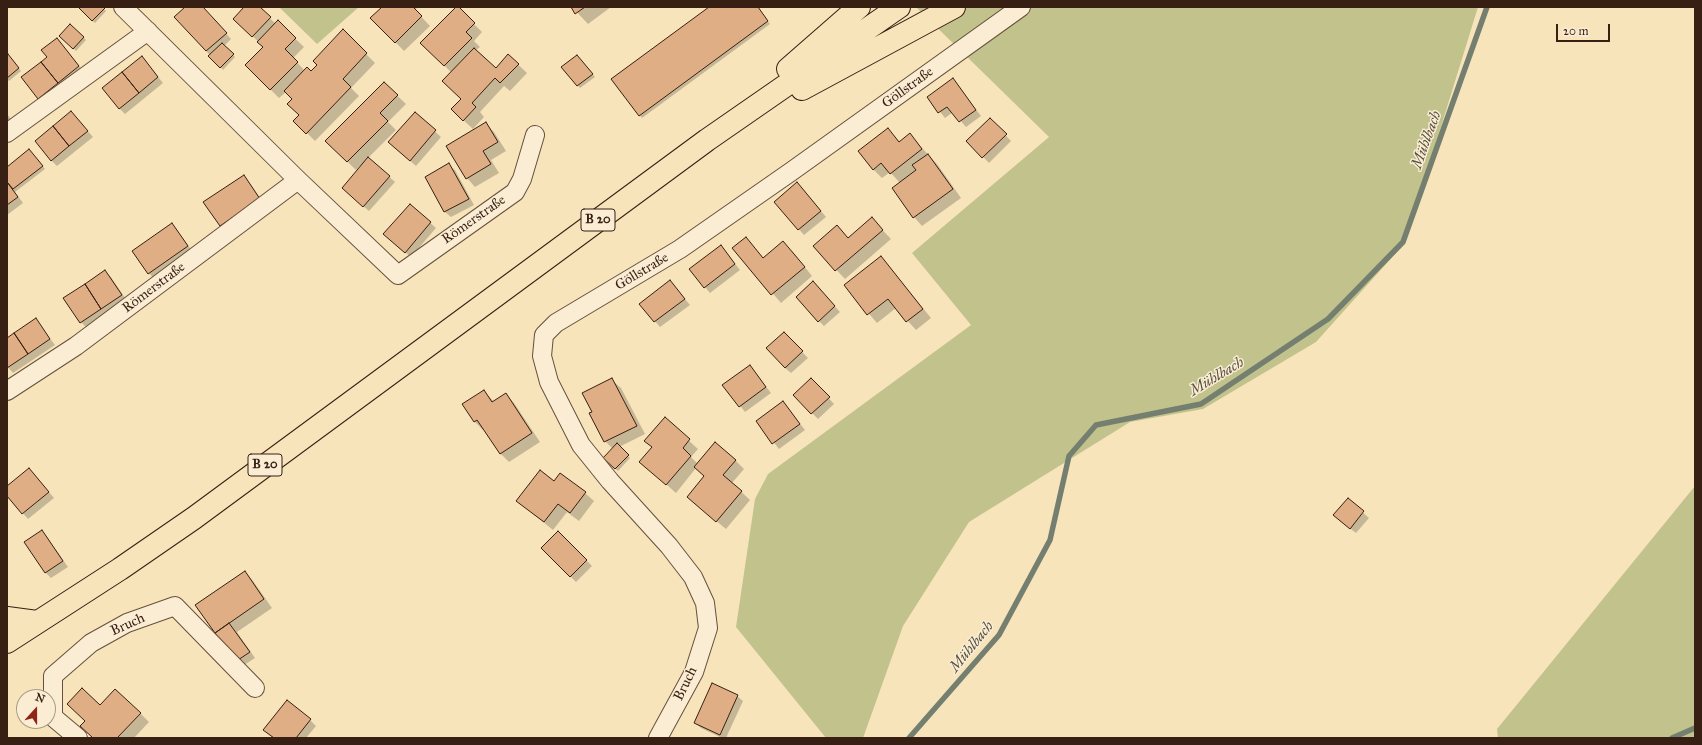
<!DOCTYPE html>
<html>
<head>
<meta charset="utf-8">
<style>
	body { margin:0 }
	#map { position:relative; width:1702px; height:745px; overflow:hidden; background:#f7e4bb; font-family:"IM FELL Great Primer",serif }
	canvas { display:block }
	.frame { position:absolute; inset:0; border:8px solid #371f13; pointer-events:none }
	.north { position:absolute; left:16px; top:689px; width:40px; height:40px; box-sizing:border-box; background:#faedd3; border:1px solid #ac9b86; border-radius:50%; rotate:21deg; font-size:11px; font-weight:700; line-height:16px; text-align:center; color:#371f13 }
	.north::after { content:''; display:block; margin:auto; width:14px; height:18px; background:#8f2418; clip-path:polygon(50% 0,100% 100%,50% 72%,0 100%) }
	.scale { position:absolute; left:1556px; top:24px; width:54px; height:18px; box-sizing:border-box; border:2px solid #371f13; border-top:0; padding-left:5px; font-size:12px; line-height:14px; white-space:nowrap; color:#371f13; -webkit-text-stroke:3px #faedd3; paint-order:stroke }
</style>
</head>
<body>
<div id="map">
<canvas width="1702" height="745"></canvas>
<div class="frame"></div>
<div class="north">N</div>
<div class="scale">20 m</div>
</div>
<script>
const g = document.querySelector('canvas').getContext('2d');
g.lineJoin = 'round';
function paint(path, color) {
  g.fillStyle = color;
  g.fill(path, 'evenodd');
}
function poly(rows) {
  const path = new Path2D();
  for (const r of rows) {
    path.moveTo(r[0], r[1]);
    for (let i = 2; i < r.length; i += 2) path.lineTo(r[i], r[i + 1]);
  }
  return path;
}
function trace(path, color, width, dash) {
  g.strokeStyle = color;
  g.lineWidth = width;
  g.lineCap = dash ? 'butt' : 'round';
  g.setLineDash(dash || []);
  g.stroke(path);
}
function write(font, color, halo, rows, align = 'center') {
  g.font = font + ' "IM FELL Great Primer",serif';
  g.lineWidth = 3;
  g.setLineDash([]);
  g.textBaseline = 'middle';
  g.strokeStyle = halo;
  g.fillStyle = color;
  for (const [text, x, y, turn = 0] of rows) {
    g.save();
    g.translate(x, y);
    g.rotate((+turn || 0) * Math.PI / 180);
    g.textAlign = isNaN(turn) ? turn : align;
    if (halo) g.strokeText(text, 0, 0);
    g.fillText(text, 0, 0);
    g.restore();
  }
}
paint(poly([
	[279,7,359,7,317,44],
	[916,7,1478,7,1405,243,1316,342,1203,409,1130,422,969,522,903,626,863,738,826,738,736,627,755,499,768,474,971,325,912,253,1049,137],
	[1695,486,1695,738,1498,738,1497,729]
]), '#c2c28d');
paint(poly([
	[81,7,102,7,106,11,95,23,80,8],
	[186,7,202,7,231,39,224,46,235,57,223,70,176,17],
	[246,7,258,7,276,24,278,22,304,47,293,58,305,71,311,72,343,31,375,63,351,88,359,96,315,141,295,121,300,115,293,99,286,92,279,98,246,65,264,47,234,19],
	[383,7,418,7,415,10,430,26,404,51,372,18],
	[457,7,482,32,474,41,480,47,476,50,496,69,508,55,527,73,510,91,504,86,480,112,484,117,473,129,461,118,462,99,452,73,421,43],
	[572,7,611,7,588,24],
	[710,7,758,7,770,24,642,118,613,79],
	[70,25,86,40,76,51,60,36],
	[57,39,84,72,44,104,39,98],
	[8,55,21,71,9,81,7,79,7,56],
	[579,58,595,77,580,88,563,67],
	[147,63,163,83,125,114,119,108],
	[953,79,981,116,966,127,953,112,945,118,928,97],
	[384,83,406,104,388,122,396,130,368,158,395,182,369,211,349,194,361,167,360,166,356,170,326,141],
	[71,112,93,137,57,166,51,160],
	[415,113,441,137,416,166,395,148],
	[7,114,14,123,7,129],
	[990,119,1011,141,989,163,968,141],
	[485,123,494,132,506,151,491,160,499,173,475,187,467,178],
	[888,130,900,142,910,135,937,164,961,198,922,226,914,217,900,183,890,172,882,178,873,169],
	[32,153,45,169,15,192,23,203,7,215,7,168],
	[449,165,455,170,474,205,451,217,445,212,426,177],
	[244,176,249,182,265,205,226,231,220,226],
	[803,189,826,217,804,235,775,202],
	[410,205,436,228,411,257,390,240],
	[872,219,891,239,845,279,814,246,849,239],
	[172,224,193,252,154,279,149,273],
	[721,246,740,270,710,293,705,287],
	[754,247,764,259,792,251,812,276,781,303,734,248],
	[881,257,931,318,916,330,896,308,877,323,845,286],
	[105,272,111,277,127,301,87,328,81,322],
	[670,281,690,305,660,327,640,304],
	[818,288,840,312,824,326,819,321],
	[36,320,55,345,13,373,7,366,7,339],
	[784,333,808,358,791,373,785,368],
	[750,366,771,393,745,412,724,385],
	[811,379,834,404,818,419,794,395],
	[612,380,621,388,645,434,619,447,630,458,618,471,604,458,613,449,605,441,593,412],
	[484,391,494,402,506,394,514,403,540,442,509,462,501,454,484,429,483,430,474,421],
	[783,402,805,430,779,449,757,421],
	[665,419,698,449,691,457,698,464,735,460,744,469,732,483,750,500,726,529,697,505,705,477,696,468,676,493,641,462,653,448,646,441],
	[29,469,54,498,28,519,7,495,7,487],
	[554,482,585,493,594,501,579,521,567,512,553,530,517,501],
	[1348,499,1369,518,1356,533,1340,521],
	[41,531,47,537,68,567,51,578,46,573,25,542],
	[558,532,592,566,576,582,542,548],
	[245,572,253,581,272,608,237,632,255,658,241,667,197,605],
	[737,696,743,701,726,738,722,738,701,728,695,723],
	[100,706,140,713,149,722,134,738,93,738],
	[310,720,316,726,306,738,274,738,270,735]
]), '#0003');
trace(poly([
	[909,738,999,635,1050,540,1069,456,1096,425,1201,404,1328,319,1403,242,1487,7],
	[1672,738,1695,728]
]), '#757f6f', 5.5);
const building = poly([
	[80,7,104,7,105,8,92,21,79,8,80,7],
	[185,7,203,7,227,33,206,51,174,17,185,7],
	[244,7,260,7,271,17,252,37,233,19,244,7],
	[382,7,413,7,422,16,395,43,370,18,382,7],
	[456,7,459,7,475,23,466,32,472,38,444,66,420,43,456,7],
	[571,7,585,7,575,14,571,7],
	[709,7,758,7,768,21,639,116,611,79,709,7],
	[278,20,296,38,285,49,298,62,270,90,245,65,263,47,257,42,278,20],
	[70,24,84,37,73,49,59,36,70,24],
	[343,29,367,53,343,79,351,87,306,134,293,121,299,115,287,104,292,99,284,91,307,67,311,71,317,65,313,61,343,29],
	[57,38,79,66,58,83,41,62,47,57,41,50,57,38],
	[222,43,234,54,220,68,208,56,222,43],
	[474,48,496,68,508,54,519,64,500,83,495,78,472,103,476,107,463,121,451,109,461,99,442,81,474,48],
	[8,54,19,68,7,78,7,55,8,54],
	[577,55,593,74,577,86,561,67,577,55],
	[142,56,158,77,139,93,122,72,142,56],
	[41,62,58,83,38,99,21,77,41,62],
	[122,72,139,93,119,109,102,88,122,72],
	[953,78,976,110,959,122,947,107,938,113,927,97,953,78],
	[384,82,398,95,380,113,388,121,347,162,325,141,384,82],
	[71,111,88,131,69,146,53,126,71,111],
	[415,112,436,130,410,161,388,142,415,112],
	[990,118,1007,134,982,158,966,141,990,118],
	[486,122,498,142,483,151,491,164,466,179,446,146,486,122],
	[53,126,69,146,51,161,35,141,53,126],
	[888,128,899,142,910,133,922,149,890,174,881,163,873,170,858,151,888,128],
	[29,149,43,166,13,189,7,182,7,167,29,149],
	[928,154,953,189,913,218,892,188,916,170,912,165,928,154],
	[368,157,390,176,363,207,342,188,368,157],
	[449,163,469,199,444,212,425,177,449,163],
	[244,175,260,199,220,226,203,202,244,175],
	[7,182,18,197,7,205,7,182],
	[797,182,821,211,798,230,774,202,797,182],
	[410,204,431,222,405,253,383,234,410,204],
	[872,217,883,230,835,271,813,246,837,225,848,238,872,217],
	[172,223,188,246,148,274,132,251,172,223],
	[746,237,763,258,783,241,805,267,771,295,732,248,746,237],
	[721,245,735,264,704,288,689,269,721,245],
	[881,256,923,309,906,322,888,299,867,315,844,285,881,256],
	[105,270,122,295,101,309,85,284,105,270],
	[670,280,685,299,654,322,639,304,670,280],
	[813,281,835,306,818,322,796,297,813,281],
	[85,284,101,309,80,323,63,298,85,284],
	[36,318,50,339,28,354,14,333,36,318],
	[784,332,803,351,785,368,766,348,784,332],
	[14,333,28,354,7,368,7,338,14,333],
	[750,365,766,387,739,407,722,385,750,365],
	[612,378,637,426,604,442,589,413,592,412,582,393,612,378],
	[811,378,830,397,811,414,793,395,811,378],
	[484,390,492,402,506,393,532,433,500,454,477,420,474,422,462,404,484,390],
	[783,401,800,424,772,444,756,421,783,401],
	[665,417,690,439,683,448,691,456,666,485,639,462,652,447,644,441,665,417],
	[715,442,736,460,723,475,742,491,716,522,687,497,704,476,694,467,715,442],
	[617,443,629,455,615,469,603,458,617,443],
	[29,468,49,492,22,514,7,496,7,486,29,468],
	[540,470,554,481,560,473,586,492,570,513,558,504,544,522,516,501,540,470],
	[1348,498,1364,511,1350,529,1333,515,1348,498],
	[42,530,63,561,45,573,24,542,42,530],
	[558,531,587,560,570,577,541,548,558,531],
	[245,571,264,599,215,633,195,605,245,571],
	[229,623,250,652,235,662,215,633,229,623],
	[712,683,738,695,720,735,694,723,712,683],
	[82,688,100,705,115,689,141,713,117,738,93,738,80,726,85,721,67,704,82,688],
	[287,700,311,719,296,738,274,738,263,730,287,700]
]);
paint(building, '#dfae85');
trace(building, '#371f13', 1);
const minor = poly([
	[123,7,298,180,398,275,515,192,522,179,535,135],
	[7,133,148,31],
	[7,391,76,346,298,180],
	[78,738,53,717,53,676,91,643,127,623,175,606,255,688],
	[658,738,694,672,708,628,705,603,693,577,669,546,610,481,581,445,549,382,542,356,544,335,556,323,680,249,792,171,1021,7]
]);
const major = poly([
	[788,69,859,7],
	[802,89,954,7],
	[7,618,37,622],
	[7,642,120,569,194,518,707,140,899,7]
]);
trace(minor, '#67503d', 20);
trace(major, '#371f13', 24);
trace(minor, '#faedd3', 18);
trace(major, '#f7e4bb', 22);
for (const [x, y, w] of [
	[598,220,34],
	[265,465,34]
]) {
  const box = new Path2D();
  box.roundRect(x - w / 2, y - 11, w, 22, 3);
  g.fillStyle = '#faedd3';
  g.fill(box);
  trace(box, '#371f13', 1);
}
write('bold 13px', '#371f13', null, [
	["B 20",598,220],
	["B 20",265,465]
]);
write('14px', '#371f13', '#faedd3', [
	["Göllstraße",908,88,-36],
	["Römerstraße",474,220,-35],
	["Göllstraße",642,272,-31],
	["Römerstraße",154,288,-37],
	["Bruch",128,625,-24],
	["Bruch",686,684,-64]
]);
write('italic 15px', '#564f41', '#faedd3', [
	["Mühlbach",1427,140,-70],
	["Mühlbach",1217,377,-31],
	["Mühlbach",972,647,-51]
]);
</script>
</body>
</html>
